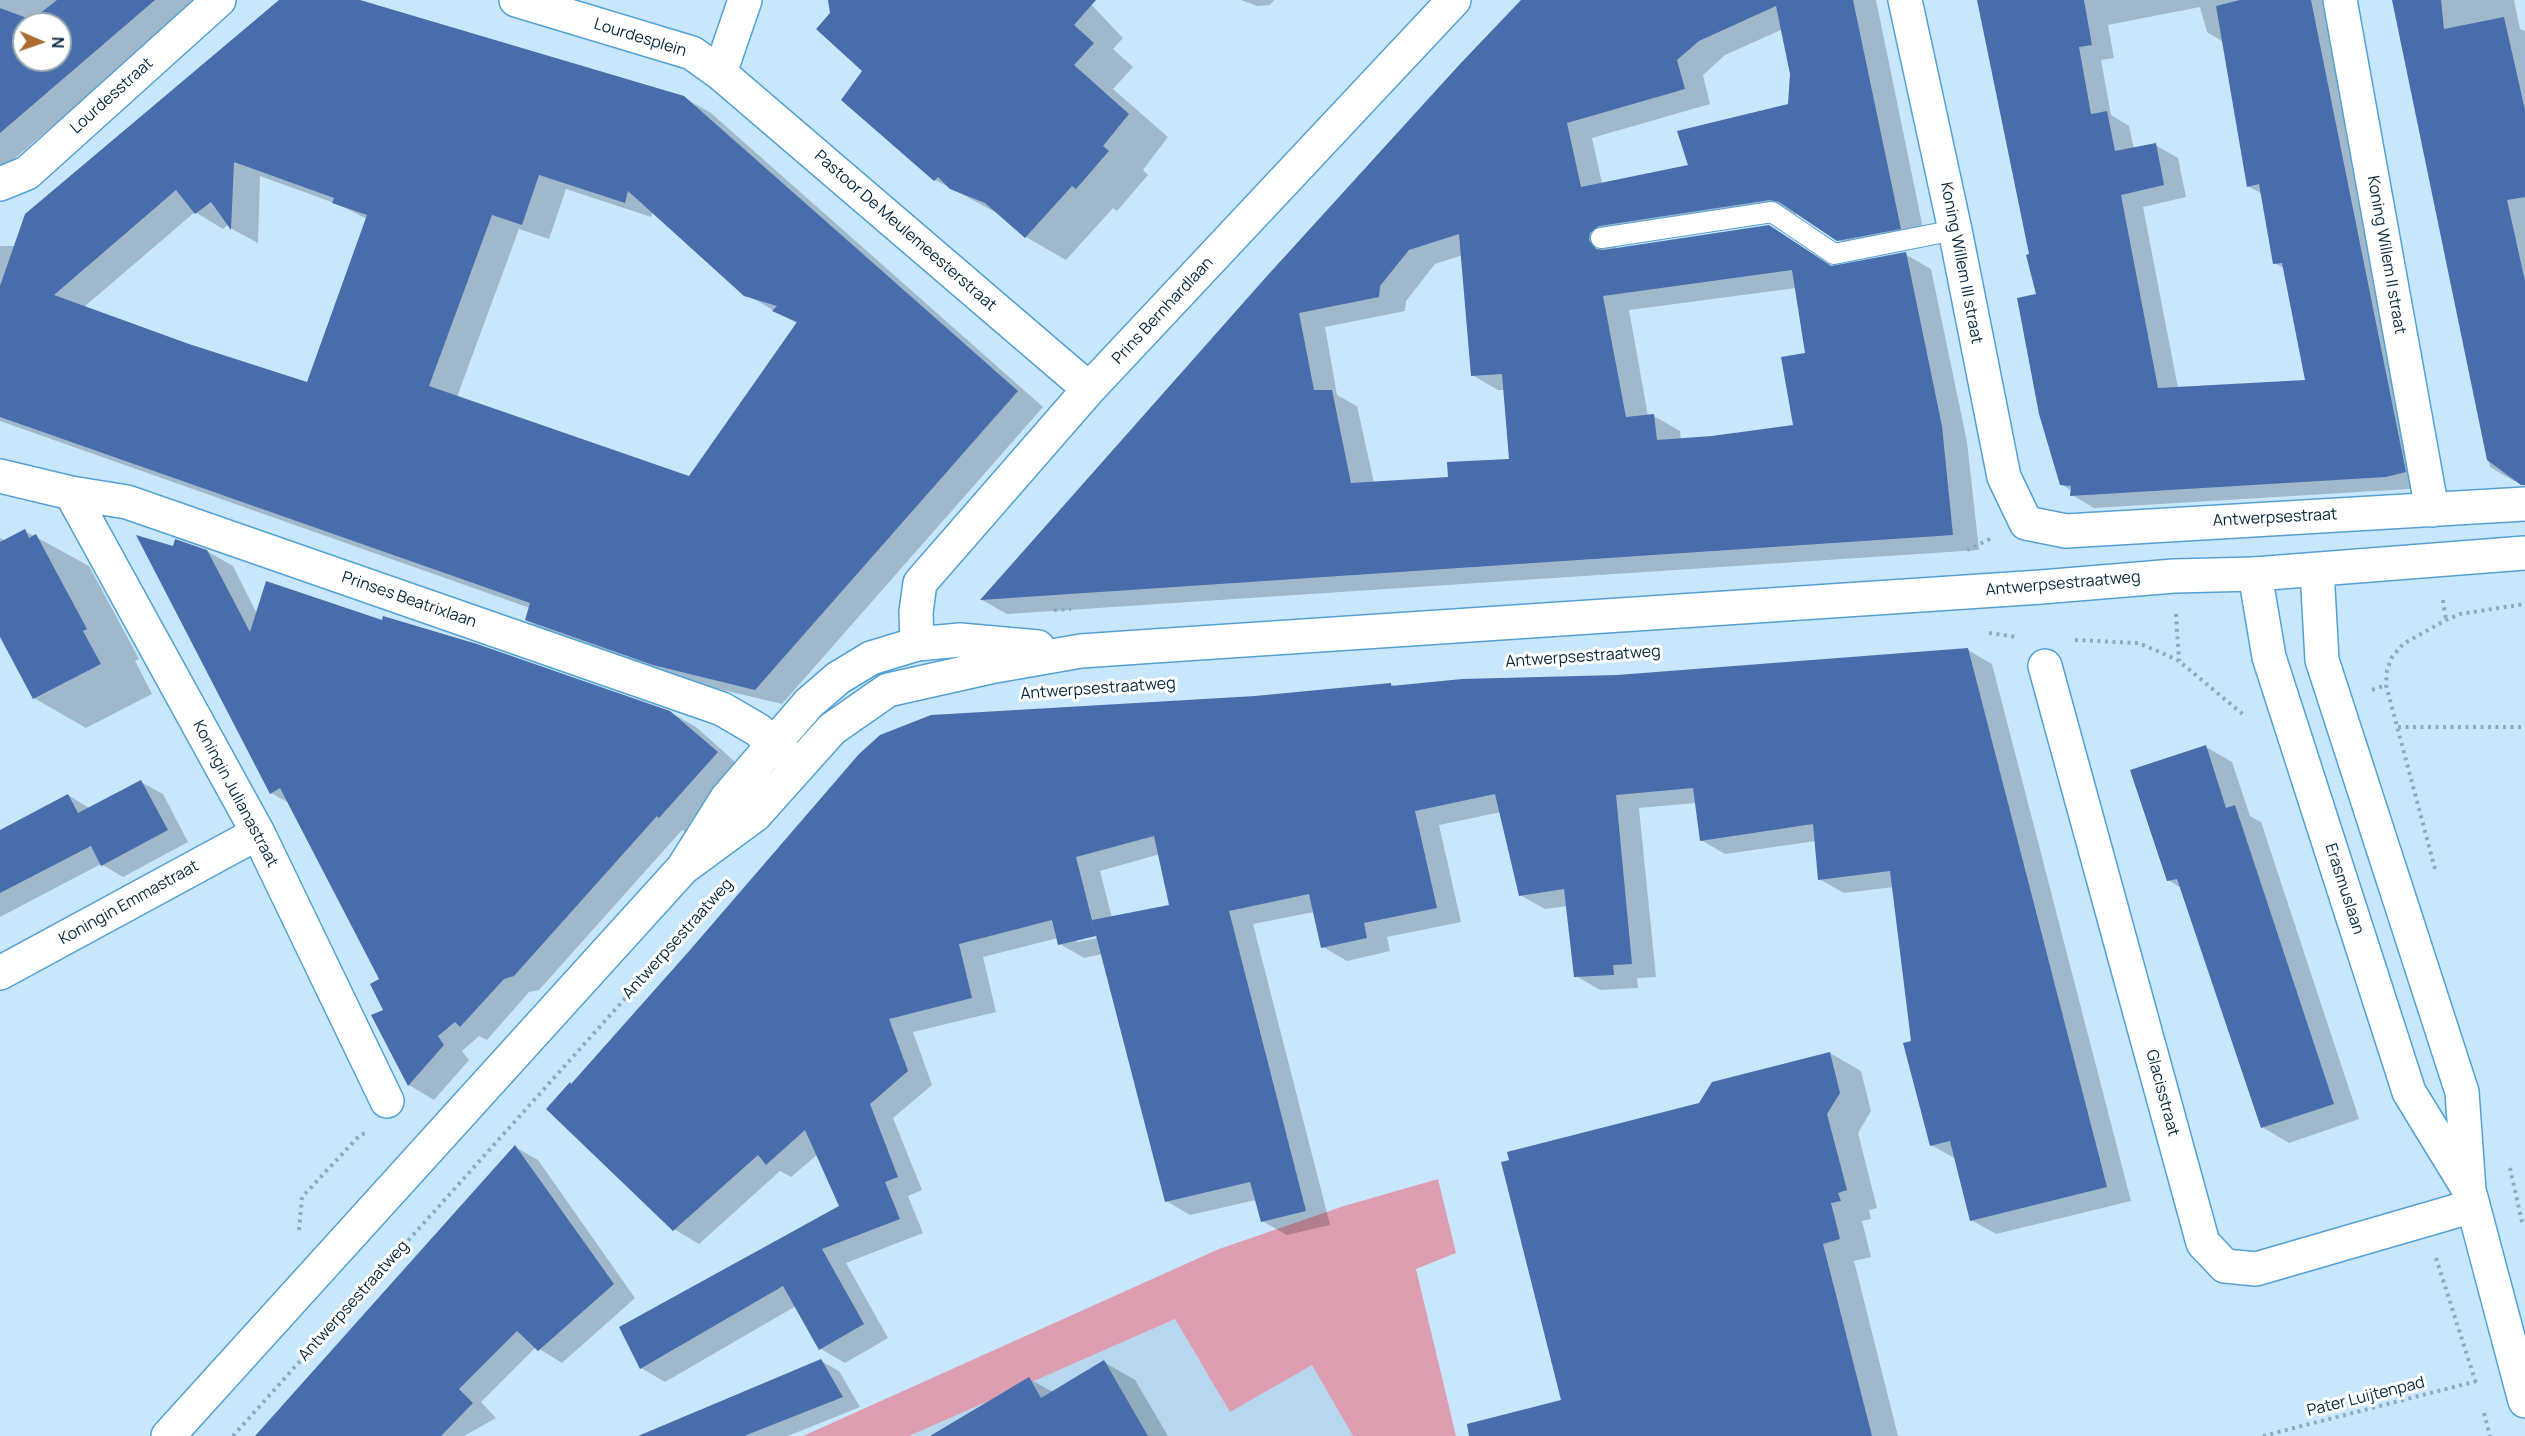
<!DOCTYPE html>
<html>
<head>
<meta charset="utf-8">
<style>
	body { margin:0 }
	#map { position:relative; width:2525px; height:1436px; overflow:hidden; background:#c9e7fc; font-family:Manrope,sans-serif }
	canvas { display:block }
	.north { position:absolute; left:12px; top:12px; width:60px; height:60px; box-sizing:border-box; background:#fff; border:2px solid #9ba9b1; border-radius:50%; rotate:92deg; font-size:16px; font-weight:700; line-height:24px; text-align:center; color:#05273c }
	.north::after { content:''; display:block; margin:auto; width:21px; height:27px; background:#ab6c34; clip-path:polygon(50% 0,100% 100%,50% 72%,0 100%) }
</style>
</head>
<body>
<div id="map">
<canvas width="2525" height="1436"></canvas>
<div class="north">N</div>
</div>
<script>
const g = document.querySelector('canvas').getContext('2d');
g.lineJoin = 'round';
function paint(path, color) {
  g.fillStyle = color;
  g.fill(path, 'evenodd');
}
function poly(rows) {
  const path = new Path2D();
  for (const r of rows) {
    path.moveTo(r[0], r[1]);
    for (let i = 2; i < r.length; i += 2) path.lineTo(r[i], r[i + 1]);
  }
  return path;
}
function trace(path, color, width, dash) {
  g.strokeStyle = color;
  g.lineWidth = width;
  g.lineCap = dash ? 'butt' : 'round';
  g.setLineDash(dash || []);
  g.stroke(path);
}
function write(font, color, halo, rows, align = 'center') {
  g.font = font + ' Manrope,sans-serif';
  g.lineWidth = 6;
  g.setLineDash([]);
  g.textBaseline = 'middle';
  g.strokeStyle = halo;
  g.fillStyle = color;
  for (const [text, x, y, turn = 0] of rows) {
    g.save();
    g.translate(x, y);
    g.rotate((+turn || 0) * Math.PI / 180);
    g.textAlign = isNaN(turn) ? turn : align;
    if (halo) g.strokeText(text, 0, 0);
    g.fillText(text, 0, 0);
    g.restore();
  }
}
paint(poly([
	[1175,1319,1230,1411,1312,1365,1353,1436,909,1436]
]), '#b7d7ef');
paint(poly([
	[1438,1179,1456,1253,1416,1269,1456,1436,1353,1436,1312,1365,1230,1412,1175,1319,909,1436,803,1436,1219,1249,1344,1206]
]), '#de9eb1');
paint(poly([
	[0,0,200,0,0,171],
	[24,24,60,24,60,60,24,60],
	[281,0,355,0,683,97,711,113,1043,407,782,704,681,680,553,635,526,620,530,608,0,421,0,246,16,246],
	[260,176,337,204,367,219,308,383,188,345,84,307,195,212,223,229,229,224,232,229,258,243],
	[566,189,651,217,653,211,745,294,798,324,690,478,457,397,519,229,549,239],
	[831,0,1087,0,1123,38,1113,49,1133,67,1113,89,1168,137,1143,170,1148,175,1117,211,1113,208,1066,260,1026,237,1001,215,935,180,843,100,864,71,831,13],
	[1241,0,1274,0,1270,5,1257,6],
	[1524,0,1876,0,1926,243,1864,255,1797,214,1626,240,1613,250,1769,226,1834,267,1905,254,1931,269,1967,442,1979,550,1007,614,982,600],
	[1783,29,1791,73,1789,105,1690,166,1602,183,1592,138,1710,104,1703,75,1725,55],
	[1463,255,1472,375,1498,390,1505,390,1511,460,1449,478,1374,483,1357,406,1337,395,1325,327,1405,311,1406,301,1435,264],
	[1796,288,1807,354,1795,426,1681,440,1680,431,1654,416,1648,416,1629,310],
	[1979,0,2329,0,2428,484,2409,489,2094,508,2072,495,2072,491,2061,484,2031,255],
	[2200,7,2207,32,2223,42,2248,186,2262,194,2275,263,2285,269,2306,381,2178,388,2143,207,2186,197,2178,158,2155,145,2134,149,2129,126,2111,115,2101,60,2114,58,2108,25],
	[2393,0,2514,0,2520,29,2525,31,2525,480,2514,481,2490,467],
	[25,531,89,566,139,659,135,661,152,694,86,728,34,698,0,634,0,538,6,541],
	[174,548,207,551,233,566,257,614,383,622,670,712,696,727,742,768,685,832,682,830,539,990,529,992,487,1040,479,1036,462,1051,469,1060,434,1100,409,1085,373,1016,385,1011,381,980,289,803,271,793],
	[1968,650,1992,664,2131,1201,1996,1234,1971,1220,1956,1159,1931,1145,1913,1042,1894,887,1844,893,1819,879,1816,841,1725,854,1701,840,1696,803,1639,808,1656,977,1637,978,1638,988,1600,990,1576,976,1568,906,1545,909,1520,895,1501,812,1439,825,1461,922,1387,937,1390,951,1347,961,1323,947,1314,912,1253,924,1330,1225,1287,1235,1262,1221,1256,1200,1190,1215,1166,1201,1102,954,1084,958,1060,944,1058,938,983,957,996,1012,913,1032,932,1085,893,1118,922,1190,908,1196,923,1233,846,1263,888,1338,845,1363,821,1349,796,1306,665,1382,641,1368,841,1207,818,1154,791,1177,780,1171,699,1244,674,1229,572,1085,1255,697,1391,684,1396,687,1617,676],
	[1160,854,1171,906,1112,918,1100,871],
	[1090,931,1096,934,1098,938,1077,942,1077,939],
	[2206,747,2232,762,2250,816,2261,822,2359,1119,2289,1143,2262,1127,2181,888,2168,880],
	[141,782,163,794,188,842,123,877,101,864,0,917,0,831,68,795,89,808],
	[1830,1053,1861,1071,1871,1111,1858,1133,1877,1208,1869,1210,1871,1219,1862,1221,1871,1257,1854,1261,1898,1436,1535,1436,1563,1401,1700,1105],
	[515,1147,538,1160,635,1298,562,1363,536,1347,481,1402,496,1418,464,1436,258,1436],
	[821,1361,839,1371,860,1407,788,1436,673,1436],
	[1104,1362,1135,1380,1168,1436,933,1436,1029,1379,1053,1392]
]), '#0003');
paint(poly([
	[57,0,155,0,0,133,0,8,27,18,30,21],
	[24,24,60,24,60,60,24,60],
	[279,0,360,0,684,96,1018,391,755,690,653,665,525,620,530,603,0,417,0,286,25,214],
	[234,162,334,198,332,203,367,215,307,382,189,344,54,295,176,190,195,214,211,202,231,230],
	[539,175,625,203,628,191,744,296,777,306,772,311,797,322,689,476,429,386,492,215,522,225],
	[828,0,1096,0,1074,25,1094,43,1074,65,1129,114,1103,146,1109,151,1076,189,1072,186,1025,238,985,203,950,189,938,177,934,181,841,100,862,71,816,29,830,13],
	[1521,0,1853,0,1901,229,1837,241,1779,202,1770,200,1599,226,1590,233,1589,240,1596,249,1603,250,1769,225,1831,266,1906,252,1942,426,1953,535,980,600,1267,276,1460,64],
	[1776,6,1790,74,1788,104,1677,131,1688,165,1581,187,1567,123,1685,89,1677,60,1699,41],
	[1459,234,1471,376,1502,374,1509,459,1447,462,1448,477,1351,483,1332,390,1314,390,1299,313,1379,297,1380,286,1409,250],
	[1792,270,1805,353,1781,357,1793,425,1712,436,1657,440,1654,414,1626,417,1603,296],
	[1977,0,2084,0,2092,45,2079,47,2091,114,2107,111,2115,151,2156,143,2164,185,2121,195,2158,388,2305,380,2282,263,2273,264,2259,184,2247,187,2216,6,2240,0,2311,0,2406,472,2386,477,2070,496,2071,486,2060,485,2039,414,2017,298,2036,294,2026,255,2029,254],
	[2392,0,2441,0,2444,29,2504,17,2525,110,2525,197,2507,200,2525,281,2525,485,2521,485,2487,460],
	[25,529,29,538,36,534,87,629,83,631,101,664,33,699,0,637,0,542],
	[136,535,173,546,175,539,207,550,250,632,266,581,382,620,383,616,477,644,670,711,718,752,659,818,657,816,514,976,504,979,460,1027,455,1022,438,1036,444,1045,408,1086,371,1015,383,1010,370,984,379,979,280,788,270,794],
	[1968,648,2107,1187,1970,1221,1950,1141,1930,1146,1903,1043,1911,1041,1890,871,1818,880,1813,824,1700,841,1693,788,1616,795,1632,964,1613,965,1614,975,1574,977,1564,889,1519,896,1495,794,1415,811,1437,908,1364,923,1367,938,1321,948,1309,894,1229,911,1306,1211,1261,1222,1250,1182,1165,1202,1092,920,1169,905,1154,836,1076,857,1096,936,1058,945,1052,920,959,944,972,998,889,1019,908,1071,870,1104,898,1177,885,1182,900,1219,822,1249,864,1324,819,1350,783,1286,640,1369,619,1327,839,1206,805,1130,766,1165,758,1155,673,1231,546,1109,570,1082,571,1084,690,950,859,754,880,735,931,715,1255,696,1391,683,1391,686,1462,679,1617,675],
	[2206,745,2226,808,2235,805,2334,1104,2261,1128,2177,879,2167,881,2130,770],
	[141,780,168,830,101,866,91,846,0,893,0,830,68,794,78,813],
	[1830,1052,1840,1093,1827,1114,1847,1190,1838,1193,1841,1201,1831,1203,1840,1239,1823,1244,1872,1436,1469,1436,1467,1424,1561,1400,1501,1162,1509,1160,1507,1152,1699,1103,1712,1082],
	[515,1145,614,1284,538,1351,517,1331,459,1389,473,1403,441,1436,255,1436],
	[821,1359,843,1397,744,1436,638,1436],
	[1104,1360,1148,1436,930,1436,1029,1377,1041,1398]
]), '#476dac');
const service = poly([
	[1601,238,1772,212,1834,254,1955,230]
]);
const minor = poly([
	[516,0,692,53,720,73,1089,389],
	[1905,0,1955,230,2004,477,2026,523,2066,531,2525,504],
	[2340,0,2432,510],
	[720,73,745,0],
	[0,184,27,173,219,0],
	[0,476,71,493,127,502,722,709,758,730,794,763],
	[71,493,258,833,387,1101],
	[917,644,916,612,920,583,1089,389,1454,0],
	[2045,666,2203,1243,2225,1266,2256,1269,2473,1206],
	[0,973,258,833]
]);
const tertiary = poly([
	[683,868,755,815,832,729,888,690,995,666,1081,651,1154,646,2041,587,2174,576,2255,574],
	[168,1436,683,868,727,798,809,703,838,678,871,658,917,644,960,640,1038,647]
]);
const secondary = poly([
	[2317,570,2322,660,2462,1092,2469,1190,2525,1401],
	[2469,1190,2409,1092,2269,657,2255,574,2525,553]
]);
trace(service, '#53a1d4', 22);
trace(minor, '#53a1d4', 36);
trace(tertiary, '#53a1d4', 36);
trace(secondary, '#53a1d4', 36);
trace(poly([
	[1967,550,1990,539],
	[2443,600,2446,620],
	[1054,610,1071,609],
	[2176,614,2179,661],
	[1989,633,2017,637],
	[2075,640,2138,643,2160,652,2179,661,2245,716],
	[2372,690,2386,685],
	[2398,727,2525,727],
	[2435,869,2386,685,2387,670,2392,657,2403,644,2446,620,2460,614,2525,604],
	[2510,1168,2522,1222],
	[299,1230,302,1197,360,1135,366,1133],
	[2436,1258,2476,1383],
	[2484,1413,2490,1436],
	[233,1436,717,896],
	[2263,1436,2477,1381]
]), '#8cabc0', 4, [3, 4.5]);
trace(service, '#fff', 20);
trace(minor, '#fff', 33);
trace(tertiary, '#fff', 33);
trace(secondary, '#fff', 33);
write('16px', '#05273c', '#fff', [
	["Lourdesplein",640,38,17],
	["Lourdesstraat",112,96,-42],
	["Pastoor De Meulemeesterstraat",905,231,41],
	["Koning Willem II straat",2386,255,80],
	["Koning Willem III straat",1961,263,79],
	["Prins Bernhardlaan",1163,311,-47],
	["Antwerpsestraat",2275,518,-3],
	["Antwerpsestraatweg",2063,584,-5],
	["Prinses Beatrixlaan",409,600,19],
	["Antwerpsestraatweg",1583,657,-4],
	["Antwerpsestraatweg",1098,689,-4],
	["Koningin Julianastraat",235,794,62],
	["Erasmuslaan",2344,889,72],
	["Koningin Emmastraat",129,903,-29],
	["Antwerpsestraatweg",678,939,-48],
	["Glacisstraat",2162,1093,75],
	["Antwerpsestraatweg",354,1301,-48],
	["Pater Luijtenpad",2366,1397,-14]
]);
</script>
</body>
</html>
